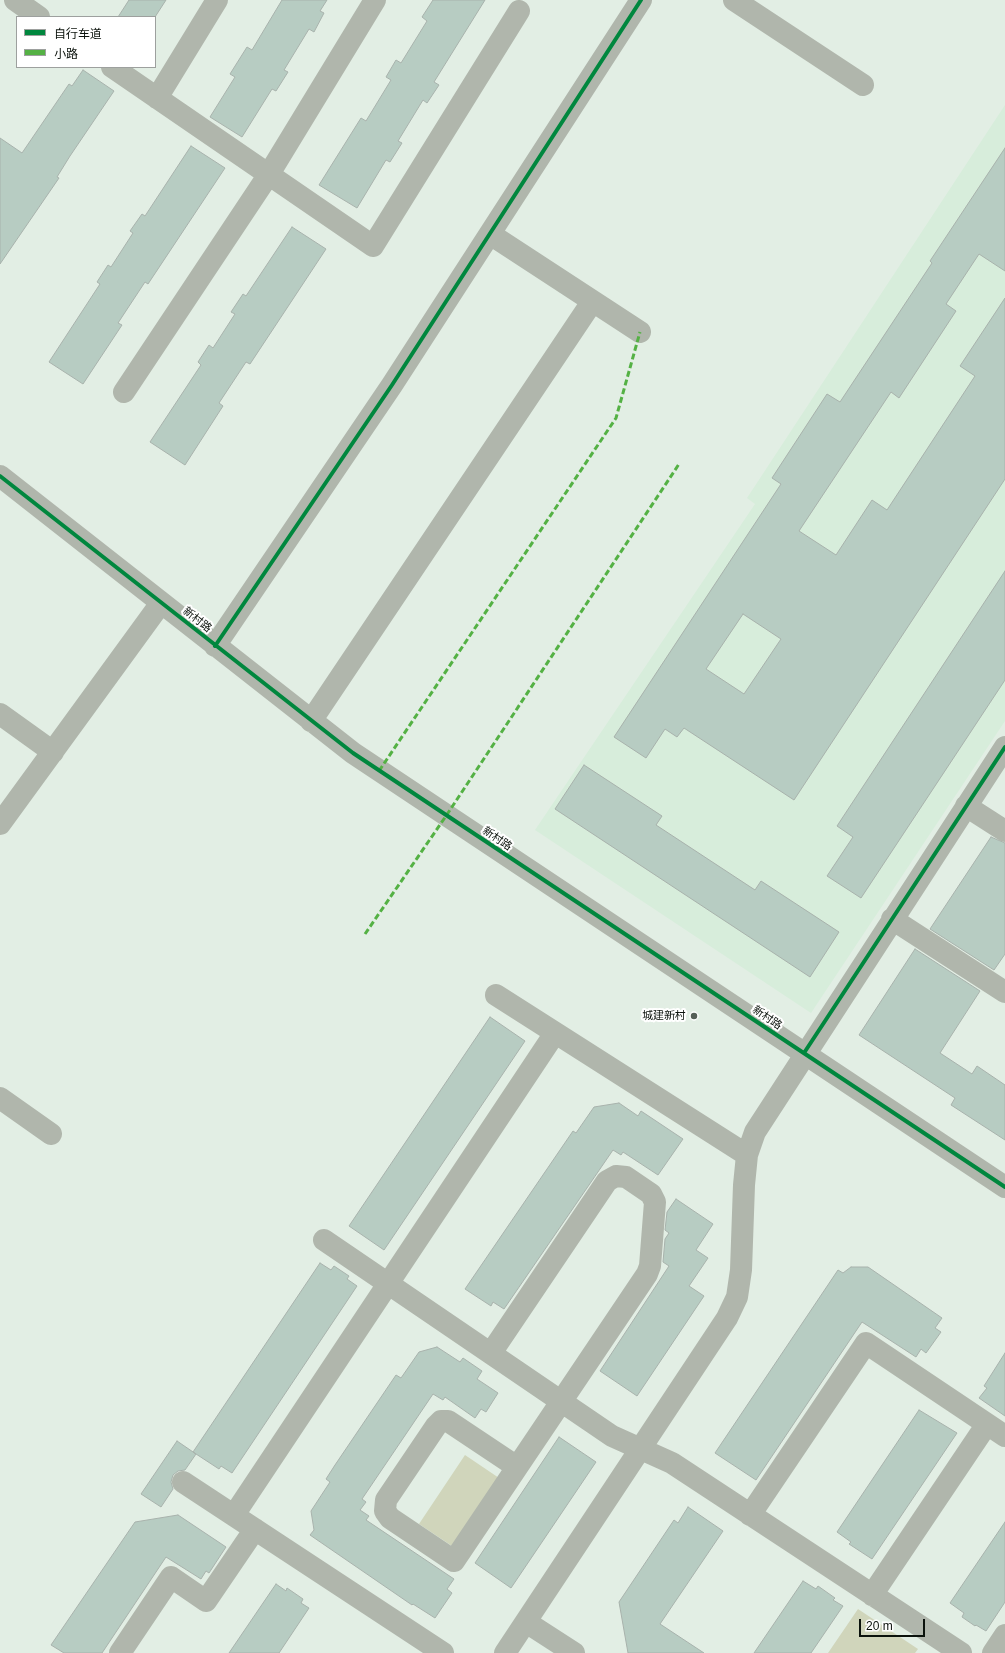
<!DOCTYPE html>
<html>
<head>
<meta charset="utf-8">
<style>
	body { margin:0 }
	#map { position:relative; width:1005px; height:1653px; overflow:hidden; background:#e2eee4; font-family:Helvetica,"Noto Sans SC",sans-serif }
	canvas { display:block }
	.legend { position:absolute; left:16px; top:16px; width:140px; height:52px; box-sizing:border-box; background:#fff; border:1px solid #9da09e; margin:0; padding:5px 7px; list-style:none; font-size:12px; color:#0b120c }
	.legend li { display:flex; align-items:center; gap:8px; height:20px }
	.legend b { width:20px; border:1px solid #9da09e }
	.scale { position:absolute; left:859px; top:1619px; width:66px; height:18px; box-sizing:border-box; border:2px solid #0b120c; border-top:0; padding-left:5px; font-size:12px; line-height:14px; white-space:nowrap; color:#0b120c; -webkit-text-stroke:3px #fff; paint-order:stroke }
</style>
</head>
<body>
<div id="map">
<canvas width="1005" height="1653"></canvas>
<ul class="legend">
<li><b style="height:5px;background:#00873e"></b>自行车道</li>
<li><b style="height:5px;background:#54b144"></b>小路</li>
</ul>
<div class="scale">20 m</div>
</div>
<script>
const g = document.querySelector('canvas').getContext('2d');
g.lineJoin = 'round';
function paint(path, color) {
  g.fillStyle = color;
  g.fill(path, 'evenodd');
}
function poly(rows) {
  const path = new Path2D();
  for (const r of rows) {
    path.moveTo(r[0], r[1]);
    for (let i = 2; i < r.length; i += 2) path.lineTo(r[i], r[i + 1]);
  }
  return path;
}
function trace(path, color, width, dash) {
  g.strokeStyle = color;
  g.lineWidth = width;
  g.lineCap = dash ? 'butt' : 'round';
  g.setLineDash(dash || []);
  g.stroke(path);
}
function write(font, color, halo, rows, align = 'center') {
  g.font = font + ' Helvetica,"Noto Sans SC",sans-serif';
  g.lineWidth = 4;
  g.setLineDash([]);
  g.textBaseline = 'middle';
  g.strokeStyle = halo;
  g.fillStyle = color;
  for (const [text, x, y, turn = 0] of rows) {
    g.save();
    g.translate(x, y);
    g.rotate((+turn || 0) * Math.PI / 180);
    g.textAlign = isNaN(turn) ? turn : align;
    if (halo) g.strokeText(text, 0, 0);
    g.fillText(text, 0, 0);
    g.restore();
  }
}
paint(poly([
	[1005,105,1005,721,811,1013,535,830,755,504,747,498]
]), '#d7eddb');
paint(poly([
	[465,1455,502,1480,455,1548,419,1524],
	[858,1609,918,1649,915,1653,828,1653]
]), '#d0d5bb');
const building = poly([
	[129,0,166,0,155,17,118,17,129,0],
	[282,0,327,0,320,11,324,13,314,32,309,29,284,70,288,72,276,91,272,89,242,137,210,117,235,77,230,74,247,47,252,50,282,0],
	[433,0,485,0,434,82,439,85,427,103,423,100,398,141,402,143,390,162,386,160,357,208,319,185,361,118,366,121,391,80,386,77,396,60,401,63,427,21,422,17,433,0],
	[83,70,114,91,70,156,57,177,59,178,0,264,0,138,22,153,69,84,72,86,83,70],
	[191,146,225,168,148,284,145,282,118,323,122,325,83,384,49,362,100,284,97,282,108,265,111,267,133,233,130,231,142,214,145,216,191,146],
	[1005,148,1005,271,979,254,946,304,956,311,899,398,891,392,799,531,836,555,872,500,887,510,975,376,960,366,1005,298,1005,479,794,800,684,728,677,737,665,729,646,758,614,737,781,484,772,478,827,394,840,402,932,263,930,261,1005,148],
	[743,614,781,639,744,694,706,669,743,614],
	[292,227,326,249,250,364,246,362,219,403,223,406,185,465,150,442,201,365,198,362,209,345,213,348,235,314,231,312,243,294,246,296,292,227],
	[1005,571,1005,680,861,898,827,876,853,837,837,826,1005,571],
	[584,765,662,816,656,825,755,890,761,881,839,932,810,977,555,809,584,765],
	[991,837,1005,843,1005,954,994,970,930,929,991,837],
	[915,949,980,991,940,1053,972,1074,977,1066,1005,1085,1005,1140,951,1105,955,1098,859,1035,915,949],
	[490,1017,525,1041,384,1250,349,1226,490,1017],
	[619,1103,638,1116,641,1111,683,1139,658,1175,623,1152,621,1155,613,1150,504,1309,493,1302,491,1306,465,1289,573,1131,576,1133,594,1107,619,1103],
	[676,1199,713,1224,696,1250,708,1258,689,1286,704,1296,637,1396,600,1371,669,1266,663,1262,665,1239,669,1233,665,1230,667,1212,676,1199],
	[320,1263,331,1270,334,1266,349,1276,347,1279,357,1286,232,1473,221,1466,219,1469,193,1452,320,1263],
	[851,1267,868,1267,942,1318,935,1328,941,1332,926,1353,921,1349,916,1357,862,1322,756,1480,715,1453,838,1270,843,1273,851,1267],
	[437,1347,460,1362,463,1358,482,1371,477,1379,498,1393,486,1412,481,1409,475,1418,445,1397,443,1400,433,1394,362,1499,366,1502,360,1510,369,1516,366,1520,454,1579,447,1589,452,1593,435,1618,413,1604,412,1605,310,1535,314,1530,311,1511,330,1482,326,1479,335,1465,396,1375,401,1378,419,1352,437,1347],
	[1005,1353,1005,1416,979,1398,987,1388,984,1386,1005,1353],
	[919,1410,957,1433,872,1559,849,1544,851,1542,837,1532,919,1410],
	[559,1437,596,1462,511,1588,475,1563,559,1437],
	[177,1441,196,1454,185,1470,178,1471,173,1475,171,1482,173,1489,161,1507,141,1494,177,1441],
	[688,1507,723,1531,660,1624,704,1653,628,1653,619,1602,674,1520,678,1523,688,1507],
	[178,1515,226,1547,209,1573,206,1571,201,1579,166,1557,102,1653,64,1653,51,1645,135,1522,178,1515],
	[1005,1522,1005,1602,986,1631,976,1625,975,1626,962,1617,964,1613,950,1603,1005,1522],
	[803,1581,816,1589,818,1586,835,1598,833,1600,843,1606,826,1631,811,1653,754,1653,803,1581],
	[276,1584,286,1591,287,1588,303,1599,301,1603,309,1608,279,1653,229,1653,276,1584]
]);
paint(building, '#b7ccc2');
trace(building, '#a8b2ac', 1);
trace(poly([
	[15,0,39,17],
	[734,0,863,85],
	[112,67,373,246,519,11],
	[157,98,217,0],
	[490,234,640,332],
	[124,392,269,174,375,0],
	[0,476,353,753,1005,1187],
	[215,646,392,385,641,0],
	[0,714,53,752],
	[311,721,592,302],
	[966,806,1005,831],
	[0,824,161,603],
	[892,919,1005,992],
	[496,995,747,1155],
	[0,1098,51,1134],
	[324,1240,612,1436,672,1463,961,1653],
	[491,1353,607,1181,616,1176,626,1177,651,1194,655,1202,650,1266,647,1274,454,1561,390,1518,385,1511,386,1500,436,1426,441,1421,448,1421,517,1467],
	[183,1482,443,1653],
	[234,1515,555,1033],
	[750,1515,866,1343,1005,1436],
	[872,1595,987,1424],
	[526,1622,574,1653],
	[120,1653,171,1577,206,1601,255,1529],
	[505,1653,727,1318,737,1297,741,1270,744,1185,747,1155,755,1132,1005,747],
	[993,1653,1005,1635]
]), '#b0b6ac', 22);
trace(poly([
	[379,771,616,418,640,332],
	[365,934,446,816,679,464]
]), '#54b144', 3, [6, 3]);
trace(poly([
	[0,476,353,753,1005,1187],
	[215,646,392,385,641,0],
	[804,1053,1005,747]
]), '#00873e', 4);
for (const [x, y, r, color] of [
	[694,1016,4,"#565f58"]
]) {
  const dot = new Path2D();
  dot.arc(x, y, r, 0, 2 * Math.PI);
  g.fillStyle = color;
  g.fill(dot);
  trace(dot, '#fff', 1.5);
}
write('11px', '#0b120c', '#fff', [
	["新村路",197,620,38],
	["新村路",497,839,34],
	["新村路",767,1018,34]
]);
write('11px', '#0b120c', '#fff', [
	["城建新村",686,1016]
], 'right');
</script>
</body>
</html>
